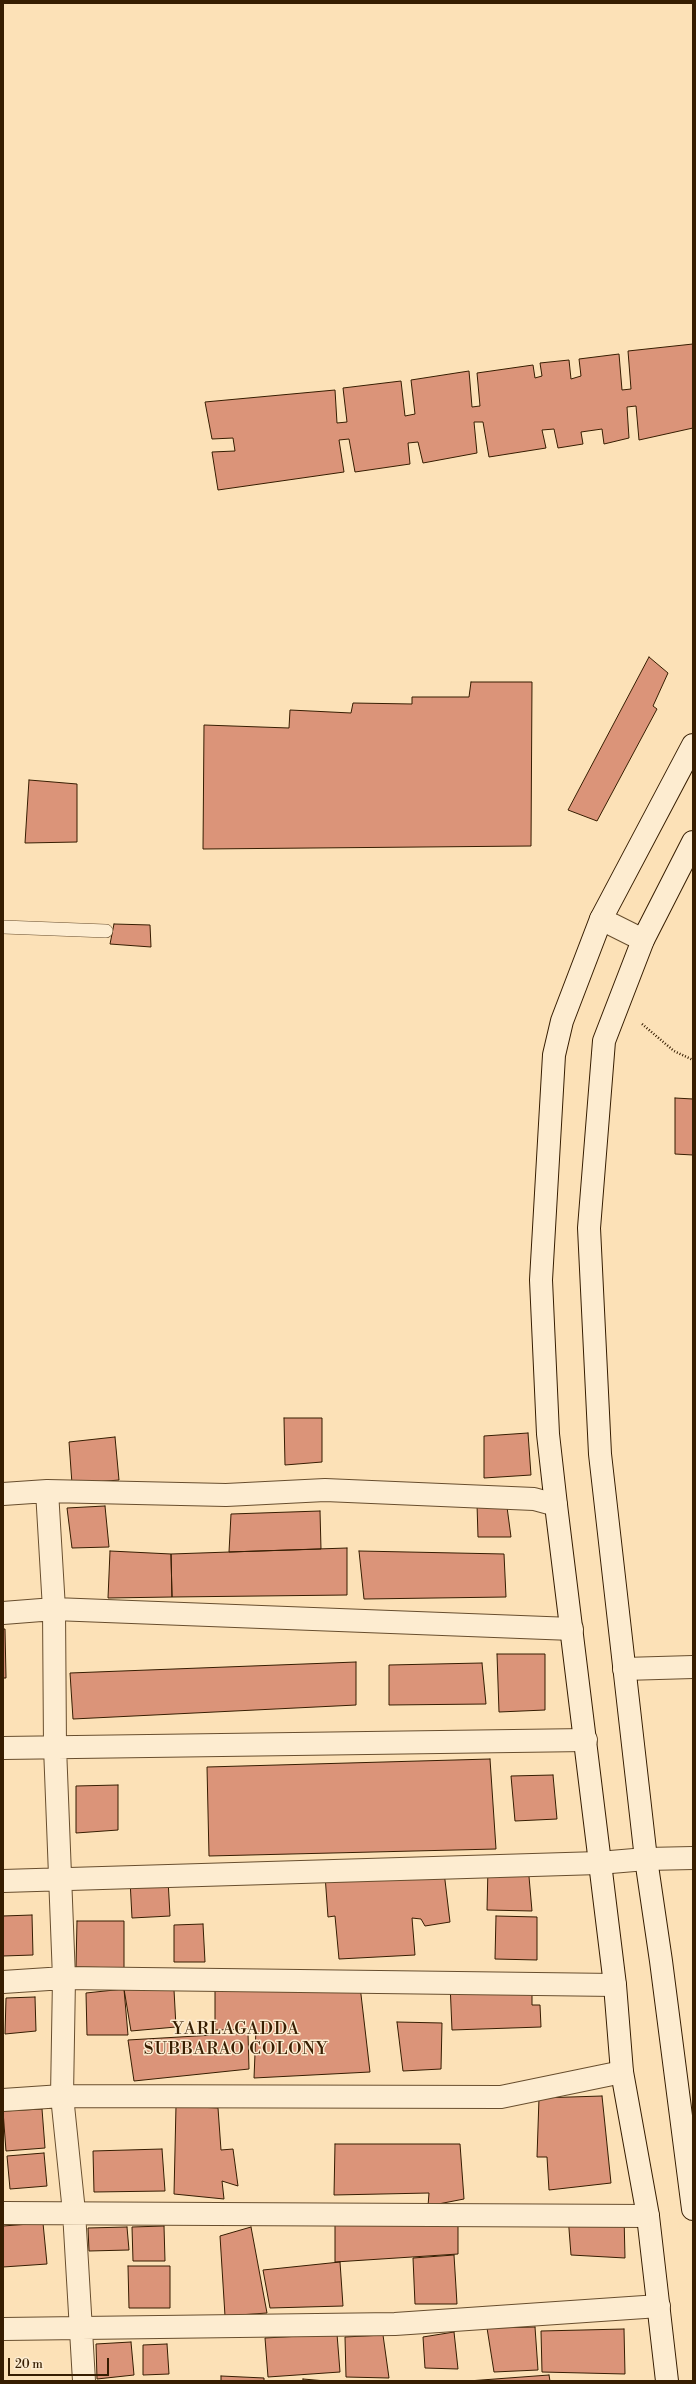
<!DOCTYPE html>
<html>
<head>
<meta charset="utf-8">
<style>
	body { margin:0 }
	#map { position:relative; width:696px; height:2384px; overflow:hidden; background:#fce1b7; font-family:"Libre Bodoni",serif }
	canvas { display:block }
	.frame { position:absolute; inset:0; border:4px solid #361d01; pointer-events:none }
	.scale { position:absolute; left:8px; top:2358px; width:101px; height:18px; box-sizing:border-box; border:2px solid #361d01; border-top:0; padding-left:5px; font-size:12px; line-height:14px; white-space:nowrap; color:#361d01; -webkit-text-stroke:3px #fdecd0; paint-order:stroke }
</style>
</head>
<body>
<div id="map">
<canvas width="696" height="2384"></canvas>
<div class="frame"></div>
<div class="scale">20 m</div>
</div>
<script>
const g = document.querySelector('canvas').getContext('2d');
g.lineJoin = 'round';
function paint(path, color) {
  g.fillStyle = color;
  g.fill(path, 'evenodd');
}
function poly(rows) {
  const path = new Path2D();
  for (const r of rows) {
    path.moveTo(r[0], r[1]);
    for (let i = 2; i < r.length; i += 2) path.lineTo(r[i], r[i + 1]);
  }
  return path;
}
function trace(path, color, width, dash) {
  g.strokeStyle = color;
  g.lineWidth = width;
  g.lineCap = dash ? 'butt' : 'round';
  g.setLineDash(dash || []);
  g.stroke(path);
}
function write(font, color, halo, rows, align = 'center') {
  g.font = font + ' "Libre Bodoni",serif';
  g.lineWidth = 3;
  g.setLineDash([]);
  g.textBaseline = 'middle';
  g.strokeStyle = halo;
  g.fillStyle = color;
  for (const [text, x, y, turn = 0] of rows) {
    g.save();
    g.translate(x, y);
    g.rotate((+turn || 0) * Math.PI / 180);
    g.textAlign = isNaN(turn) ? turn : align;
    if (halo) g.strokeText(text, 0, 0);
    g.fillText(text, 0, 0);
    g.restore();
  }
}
const building = poly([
	[693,344,693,428,639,440,636,406,627,407,629,438,604,444,602,429,581,432,583,444,558,448,554,429,542,430,546,448,489,457,483,422,474,422,477,453,423,463,418,442,408,443,410,464,355,472,349,439,339,440,344,472,218,490,212,452,235,451,233,438,212,439,205,402,335,390,337,423,347,422,343,388,401,381,405,416,415,414,411,380,469,371,472,407,480,406,477,373,533,365,535,378,542,376,540,363,569,360,571,379,581,376,579,359,619,354,622,390,631,389,628,351,693,344],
	[649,657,668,673,653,706,657,709,597,821,568,810,649,657],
	[471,682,532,682,531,846,203,849,204,725,289,728,290,710,351,713,353,703,412,704,412,697,469,697,471,682],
	[29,780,77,784,77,842,25,843,29,780],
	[114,924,150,925,151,947,110,944,114,924],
	[675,1098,693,1099,693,1155,675,1154,675,1098],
	[284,1418,322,1418,322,1462,285,1465,284,1418],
	[528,1433,531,1475,484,1478,484,1436,528,1433],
	[115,1437,119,1480,72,1484,69,1442,115,1437],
	[477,1504,507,1507,511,1537,478,1537,477,1504],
	[105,1506,109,1547,72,1548,67,1508,105,1506],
	[320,1511,321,1549,229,1552,231,1514,320,1511],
	[347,1548,347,1595,172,1597,171,1554,347,1548],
	[110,1551,171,1554,172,1597,108,1598,110,1551],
	[359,1551,504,1554,506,1597,364,1599,359,1551],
	[3,1629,5,1629,6,1678,3,1678,3,1629],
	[497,1654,545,1654,545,1710,499,1712,497,1654],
	[356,1662,356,1705,73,1719,70,1673,356,1662],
	[482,1663,486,1704,389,1705,389,1665,482,1663],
	[490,1759,496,1849,209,1856,207,1767,490,1759],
	[553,1775,557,1819,515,1821,511,1776,553,1775],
	[118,1785,118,1830,76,1833,76,1786,118,1785],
	[528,1865,532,1911,487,1910,488,1867,528,1865],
	[444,1872,450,1922,425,1926,421,1919,412,1918,415,1955,339,1959,335,1916,328,1917,325,1875,444,1872],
	[168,1879,170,1916,132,1918,130,1880,168,1879],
	[32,1915,33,1955,3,1956,3,1916,32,1915],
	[496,1916,537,1917,537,1960,495,1959,496,1916],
	[77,1921,124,1921,124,1968,76,1967,77,1921],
	[203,1924,205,1962,174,1962,174,1925,203,1924],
	[215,1980,360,1986,370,2072,254,2078,256,2029,215,2030,215,1980],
	[450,1983,532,1984,532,2005,540,2005,541,2027,452,2030,450,1983],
	[124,1989,128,2035,87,2035,86,1993,124,1989],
	[124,1989,174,1990,176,2027,131,2031,124,1989],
	[35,1997,36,2031,5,2034,6,1998,35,1997],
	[397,2022,442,2023,441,2069,403,2071,397,2022],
	[248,2033,249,2069,134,2081,128,2040,248,2033],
	[602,2096,611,2183,549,2190,547,2157,537,2157,539,2098,602,2096],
	[176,2106,218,2108,221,2150,233,2149,238,2186,222,2181,224,2199,174,2194,176,2106],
	[42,2109,45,2148,6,2151,3,2111,42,2109],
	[335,2144,460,2144,464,2199,428,2206,429,2193,334,2195,335,2144],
	[162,2149,165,2191,94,2192,93,2151,162,2149],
	[44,2153,47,2186,10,2189,7,2156,44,2153],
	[568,2216,624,2216,625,2258,571,2255,568,2216],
	[458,2219,458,2254,335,2262,335,2220,458,2219],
	[43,2223,47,2264,3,2267,3,2226,43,2223],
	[164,2226,165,2261,133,2261,132,2227,164,2226],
	[127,2227,129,2250,89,2251,88,2228,127,2227],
	[251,2227,267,2313,225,2316,220,2236,251,2227],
	[454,2255,457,2304,415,2304,413,2258,454,2255],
	[340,2262,343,2306,270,2308,263,2270,340,2262],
	[128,2266,170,2266,170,2308,129,2308,128,2266],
	[535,2327,538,2370,494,2372,487,2328,535,2327],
	[624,2329,625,2374,542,2372,541,2331,624,2329],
	[454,2332,458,2369,425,2368,423,2337,454,2332],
	[337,2334,340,2372,268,2377,265,2338,337,2334],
	[383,2335,389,2378,346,2377,345,2337,383,2335],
	[131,2342,134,2375,97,2379,96,2344,131,2342],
	[167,2344,169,2374,143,2375,143,2345,167,2344],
	[549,2375,550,2381,468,2381,549,2375],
	[221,2376,264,2378,264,2381,221,2381,221,2376],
	[303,2379,326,2381,303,2381,303,2379]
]);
paint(building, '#db9479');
trace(building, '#361d01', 1);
const lane = poly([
	[3,927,106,931]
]);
const street = poly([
	[601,919,643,940],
	[47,1491,54,1609,55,1747,64,1978,62,2096,74,2212,84,2381],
	[3,1494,47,1491,226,1495,325,1490,534,1499,556,1505],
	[3,1613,54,1609,572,1629],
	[624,1669,693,1667],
	[3,1748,586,1740],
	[3,1881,599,1863,646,1859,693,1858],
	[3,1982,64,1978,615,1985],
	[3,2100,62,2096,501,2097,622,2072],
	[3,2213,648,2216],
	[3,2329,395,2324,659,2306]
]);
const secondary = poly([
	[693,842,643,940,604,1041,589,1228,600,1454,646,1859,661,1961,693,2209],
	[667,2381,648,2216,622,2072,615,1985,556,1505,548,1434,541,1280,554,1055,562,1021,601,919,693,745]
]);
trace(lane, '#684e2e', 14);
trace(street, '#684e2e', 24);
trace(secondary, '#361d01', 24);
trace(poly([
	[642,1024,674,1051,693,1060]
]), '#361d01', 2.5, [1, 2]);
trace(lane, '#fdecd0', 13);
trace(street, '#fdecd0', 22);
trace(secondary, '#fdecd0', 22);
g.letterSpacing = '1px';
write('17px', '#361d01', '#fdecd0', [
	["YARLAGADDA",236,2030],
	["SUBBARAO COLONY",236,2050]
]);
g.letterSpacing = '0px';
</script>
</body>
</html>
